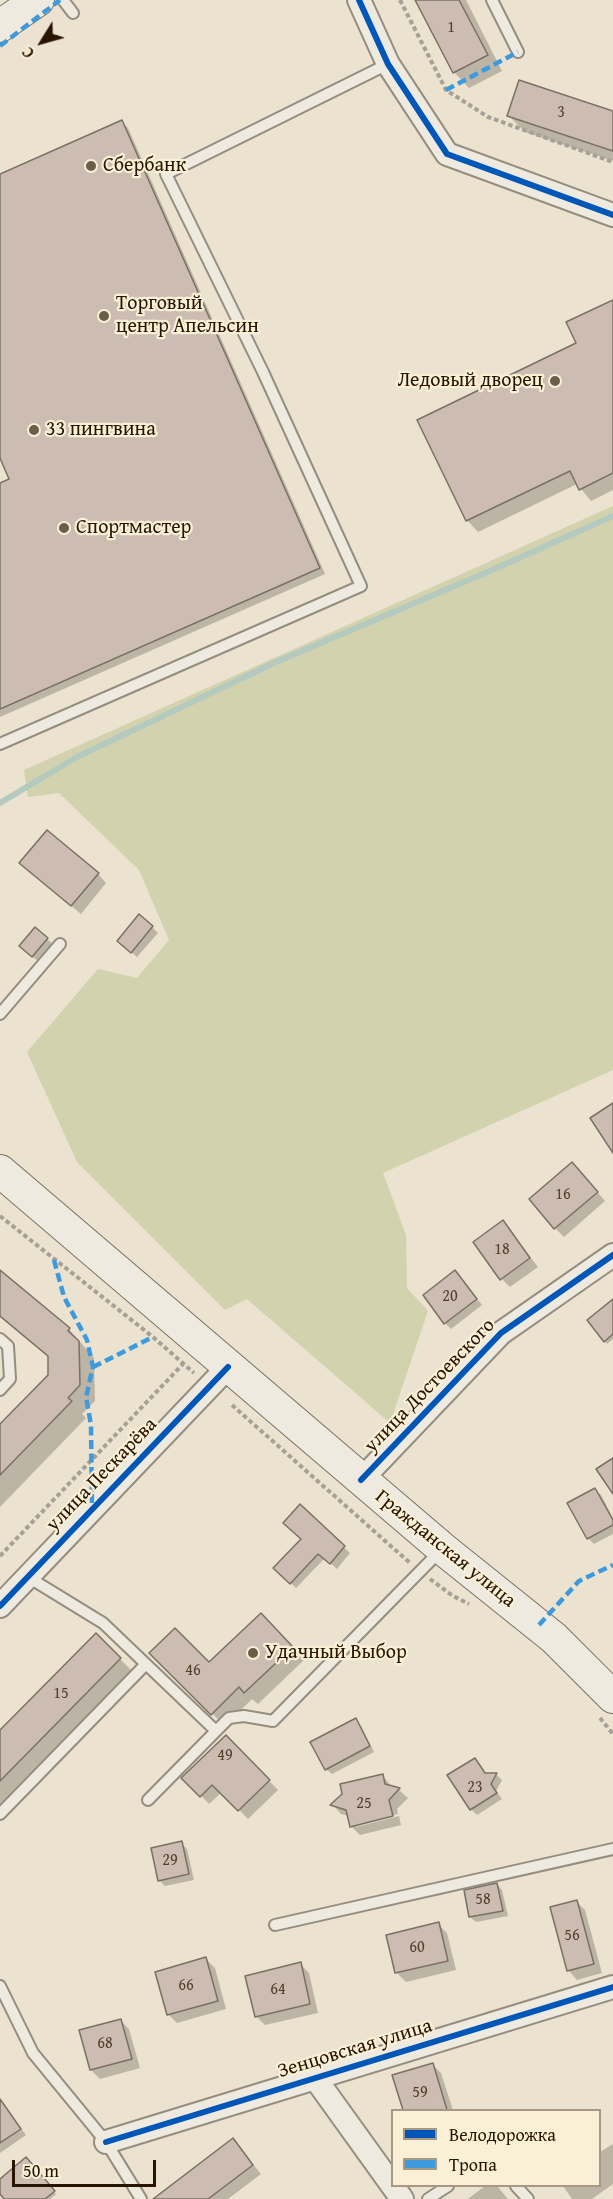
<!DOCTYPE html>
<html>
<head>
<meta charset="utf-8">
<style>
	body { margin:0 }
	#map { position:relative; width:613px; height:2199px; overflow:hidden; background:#ebe2cf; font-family:"Gentium Book Plus",serif }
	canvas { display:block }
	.legend { position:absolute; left:391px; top:2109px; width:210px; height:78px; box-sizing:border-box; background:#faefd7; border:2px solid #a69881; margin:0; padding:8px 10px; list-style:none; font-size:18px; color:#281500 }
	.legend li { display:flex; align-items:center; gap:12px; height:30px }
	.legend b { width:30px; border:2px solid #a69881 }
	.north { position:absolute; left:12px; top:12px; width:60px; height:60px; -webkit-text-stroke:4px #faefd7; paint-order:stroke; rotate:233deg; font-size:16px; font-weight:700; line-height:24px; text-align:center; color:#281500 }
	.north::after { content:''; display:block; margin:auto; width:21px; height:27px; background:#281500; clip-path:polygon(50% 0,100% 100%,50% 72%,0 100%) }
	.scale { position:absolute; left:12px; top:2160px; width:144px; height:27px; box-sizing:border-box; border:3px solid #281500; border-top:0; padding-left:8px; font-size:18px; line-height:21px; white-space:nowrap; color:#281500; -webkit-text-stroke:4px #faefd7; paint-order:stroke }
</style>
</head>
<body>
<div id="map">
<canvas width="613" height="2199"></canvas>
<ul class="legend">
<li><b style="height:8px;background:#0057b8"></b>Велодорожка</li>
<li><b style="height:8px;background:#3d9adc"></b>Тропа</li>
</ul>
<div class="north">С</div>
<div class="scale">50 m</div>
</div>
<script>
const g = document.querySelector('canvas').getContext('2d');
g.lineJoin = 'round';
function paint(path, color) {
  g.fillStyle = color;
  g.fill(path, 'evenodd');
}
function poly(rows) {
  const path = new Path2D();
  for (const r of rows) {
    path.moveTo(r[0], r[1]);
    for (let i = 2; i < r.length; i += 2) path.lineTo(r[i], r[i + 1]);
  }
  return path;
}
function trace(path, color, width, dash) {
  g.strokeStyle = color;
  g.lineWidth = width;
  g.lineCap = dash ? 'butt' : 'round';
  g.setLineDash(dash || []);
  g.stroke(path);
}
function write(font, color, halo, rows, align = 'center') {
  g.font = font + ' "Gentium Book Plus",serif';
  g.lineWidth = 4.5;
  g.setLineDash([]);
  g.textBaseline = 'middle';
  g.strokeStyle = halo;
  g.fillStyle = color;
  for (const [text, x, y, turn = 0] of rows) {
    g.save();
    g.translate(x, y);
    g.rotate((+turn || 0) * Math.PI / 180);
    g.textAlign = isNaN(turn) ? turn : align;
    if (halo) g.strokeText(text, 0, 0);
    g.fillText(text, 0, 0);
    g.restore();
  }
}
paint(poly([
	[613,506,613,1070,383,1173,406,1235,407,1288,428,1311,390,1423,247,1299,225,1310,77,1162,27,1052,98,969,137,978,169,940,139,870,59,793,28,797,24,770]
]), '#d2d2ae');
paint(poly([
	[417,0,466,0,502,71,469,88,454,72],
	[613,112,613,161,525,132,509,116],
	[122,122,128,128,325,574,0,717,0,484,11,480,0,455,0,175],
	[613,301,613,490,591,501,577,484,478,532,467,520,578,344],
	[30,872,98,874,106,883,81,914],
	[152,927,158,933,137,957,125,947],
	[47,939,53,944,39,962,27,952],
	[581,1173,605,1201,564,1237,555,1228],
	[503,1222,538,1267,510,1287,502,1279],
	[0,1272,69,1329,94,1358,95,1401,82,1414,86,1418,0,1507,0,1426,50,1375,49,1358,0,1317],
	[461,1278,482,1305,451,1329,445,1323],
	[613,1300,613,1339,607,1344,589,1321],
	[595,1489,601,1495,613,1518,613,1534,594,1544,588,1538],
	[300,1506,350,1553,337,1569,325,1558,296,1588,275,1568,302,1539],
	[273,1628,304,1660,258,1704,252,1699,225,1726,151,1653,209,1664],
	[96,1635,136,1675,0,1812,0,1732],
	[355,1720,361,1726,374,1752,332,1774,326,1769],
	[226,1737,278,1790,248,1819,222,1792,209,1804,184,1778],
	[475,1760,486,1775,496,1774,502,1780,496,1791,502,1799,477,1815,471,1809],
	[382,1775,392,1787,399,1790,408,1798,397,1809,398,1814,356,1824,356,1827,399,1816,401,1825,360,1835,351,1826,349,1816,341,1814,333,1805],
	[181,1843,187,1849,194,1880,165,1886,159,1880],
	[497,1884,502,1890,508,1916,476,1922,470,1917],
	[576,1901,585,1910,602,1973,577,1980,569,1971,551,1908],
	[438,1924,447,1933,456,1970,406,1982,397,1973],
	[206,1959,215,1968,226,2009,177,2023,168,2014],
	[300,1964,309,1973,318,2013,265,2025,256,2016],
	[120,2020,129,2029,140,2068,100,2079,91,2070,81,2031],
	[432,2064,441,2073,453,2110,405,2110,394,2076],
	[0,2100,26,2135,0,2153],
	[233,2140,261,2174,228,2199,167,2199],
	[613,2144,613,2184,592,2199,572,2199,563,2186,600,2186,600,2152],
	[26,2159,56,2194,50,2199,6,2199,0,2192,0,2181],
	[485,2186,497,2186,508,2199,468,2199]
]), '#0003');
trace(poly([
	[0,803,77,757,276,662,490,571,613,516]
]), '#b4cabe', 6);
const building = poly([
	[415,0,459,0,488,55,453,73,415,0],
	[519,80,613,111,613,151,507,116,519,80],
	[122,120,320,568,0,709,0,483,9,479,0,458,0,174,122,120],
	[613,300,613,473,579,490,570,471,466,521,417,420,576,343,566,322,613,300],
	[47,830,99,873,71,906,19,863,47,830],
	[139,914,153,926,131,953,117,941,139,914],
	[35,927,48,938,32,957,19,946,35,927],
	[613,1103,613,1153,590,1118,613,1103],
	[572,1162,598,1192,554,1229,529,1199,572,1162],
	[503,1220,530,1258,500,1280,473,1242,503,1220],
	[0,1270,70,1328,68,1331,79,1341,80,1385,68,1398,72,1401,0,1475,0,1424,48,1375,48,1356,0,1316,0,1270],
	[455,1270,477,1299,444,1324,423,1295,455,1270],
	[613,1299,613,1334,604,1342,587,1320,613,1299],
	[613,1458,613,1494,596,1469,613,1458],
	[595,1488,613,1520,613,1525,587,1539,567,1503,595,1488],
	[300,1504,345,1546,330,1564,318,1554,290,1584,273,1568,301,1539,283,1523,300,1504],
	[261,1613,293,1647,244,1693,239,1687,211,1715,149,1653,175,1628,209,1662,261,1613],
	[96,1633,121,1658,0,1781,0,1730,96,1633],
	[356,1718,370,1746,325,1770,310,1742,356,1718],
	[226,1735,270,1780,238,1811,212,1785,200,1797,181,1778,226,1735],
	[475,1758,485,1773,497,1773,491,1784,497,1793,470,1810,447,1775,475,1758],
	[383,1774,385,1784,400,1788,389,1800,393,1816,350,1827,346,1810,330,1805,342,1794,340,1784,383,1774],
	[182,1841,189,1874,158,1881,151,1848,182,1841],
	[497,1883,503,1911,469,1917,464,1890,497,1883],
	[577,1900,594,1964,567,1971,550,1907,577,1900],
	[439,1922,448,1961,395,1973,386,1935,439,1922],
	[206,1957,218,2001,167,2015,155,1972,206,1957],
	[301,1962,310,2004,255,2017,245,1976,301,1962],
	[121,2019,132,2059,90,2070,79,2030,121,2019],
	[433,2063,447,2110,403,2110,392,2075,433,2063],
	[0,2099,21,2129,0,2143,0,2099],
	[233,2138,253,2165,208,2199,153,2199,233,2138],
	[26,2157,55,2191,45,2199,4,2199,0,2194,0,2179,26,2157]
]);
paint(building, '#cdbcb1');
trace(building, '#797164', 1.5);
const service = poly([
	[63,0,73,13],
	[492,0,518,52],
	[0,744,361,586,263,372,166,174,388,64],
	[0,1014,60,944],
	[0,1339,8,1346,10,1379,0,1390],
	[28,1577,103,1623,216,1731,148,1800],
	[216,1731,229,1718,244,1716,273,1721,440,1551],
	[0,1814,146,1664],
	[275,1925,613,1849],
	[0,1986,33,2053,106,2142,141,2199],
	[516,2186,528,2199],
	[428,2199,448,2186]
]);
const minor = poly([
	[359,0,388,64,447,154,613,215],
	[361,1480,501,1333,613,1255],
	[0,1606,228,1367],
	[315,2078,402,2199],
	[106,2142,613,1987]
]);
const secondary = poly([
	[0,26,38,0],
	[0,1171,443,1549,554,1638,613,1697]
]);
trace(service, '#958d7f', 14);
trace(minor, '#958d7f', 26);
trace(secondary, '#797164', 34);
trace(poly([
	[400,0,446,90,488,117,613,162],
	[0,1216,153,1337,194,1373],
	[232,1405,410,1563],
	[0,1556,183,1364],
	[430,1579,453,1596,469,1604],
	[600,1718,613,1734]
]), '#a6a197', 4, [4.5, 3]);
trace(service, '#eeeadf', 10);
trace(minor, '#eeeadf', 22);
trace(secondary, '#eeeadf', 32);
trace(poly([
	[0,46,60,0],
	[446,90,518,52],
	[54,1260,64,1297,87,1340,93,1367,86,1397,91,1425,92,1509],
	[93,1367,153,1337],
	[539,1625,579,1581,613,1565]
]), '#3d9adc', 4.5, [9, 4.5]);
trace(poly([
	[359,0,388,64,447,154,613,215],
	[361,1480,501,1333,613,1255],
	[0,1606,228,1367],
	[106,2142,613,1987]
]), '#0057b8', 6);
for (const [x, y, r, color] of [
	[91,166,6,"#6c5d48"],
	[104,316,6,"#6c5d48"],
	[555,381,6,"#6c5d48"],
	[34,430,6,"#6c5d48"],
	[64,528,6,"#6c5d48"],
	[253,1653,6,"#6c5d48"]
]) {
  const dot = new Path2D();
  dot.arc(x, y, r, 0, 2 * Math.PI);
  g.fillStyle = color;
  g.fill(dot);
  trace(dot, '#faefd7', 2);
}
write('16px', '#513f2c', null, [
	["1",451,28],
	["3",561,113],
	["16",563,1195],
	["18",502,1250],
	["20",450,1297],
	["46",193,1671],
	["15",61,1694],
	["49",225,1756],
	["23",475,1788],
	["25",364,1804],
	["29",170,1861],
	["58",483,1900],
	["56",572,1936],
	["60",417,1948],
	["66",186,1986],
	["64",278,1990],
	["68",105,2044],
	["59",420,2093]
]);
write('20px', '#281500', '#faefd7', [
	["Сбербанк",103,166],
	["Торговый",116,304],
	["центр Апельсин",116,327],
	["Ледовый дворец",543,381,"right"],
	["33 пингвина",46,430],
	["Спортмастер",76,528],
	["Удачный Выбор",265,1653]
], 'left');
write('20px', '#281500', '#faefd7', [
	["улица Достоевского",430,1386,-46],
	["улица Пескарёва",102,1475,-46],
	["Гражданская улица",445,1549,39],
	["Зенцовская улица",355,2049,-17]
]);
</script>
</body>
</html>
